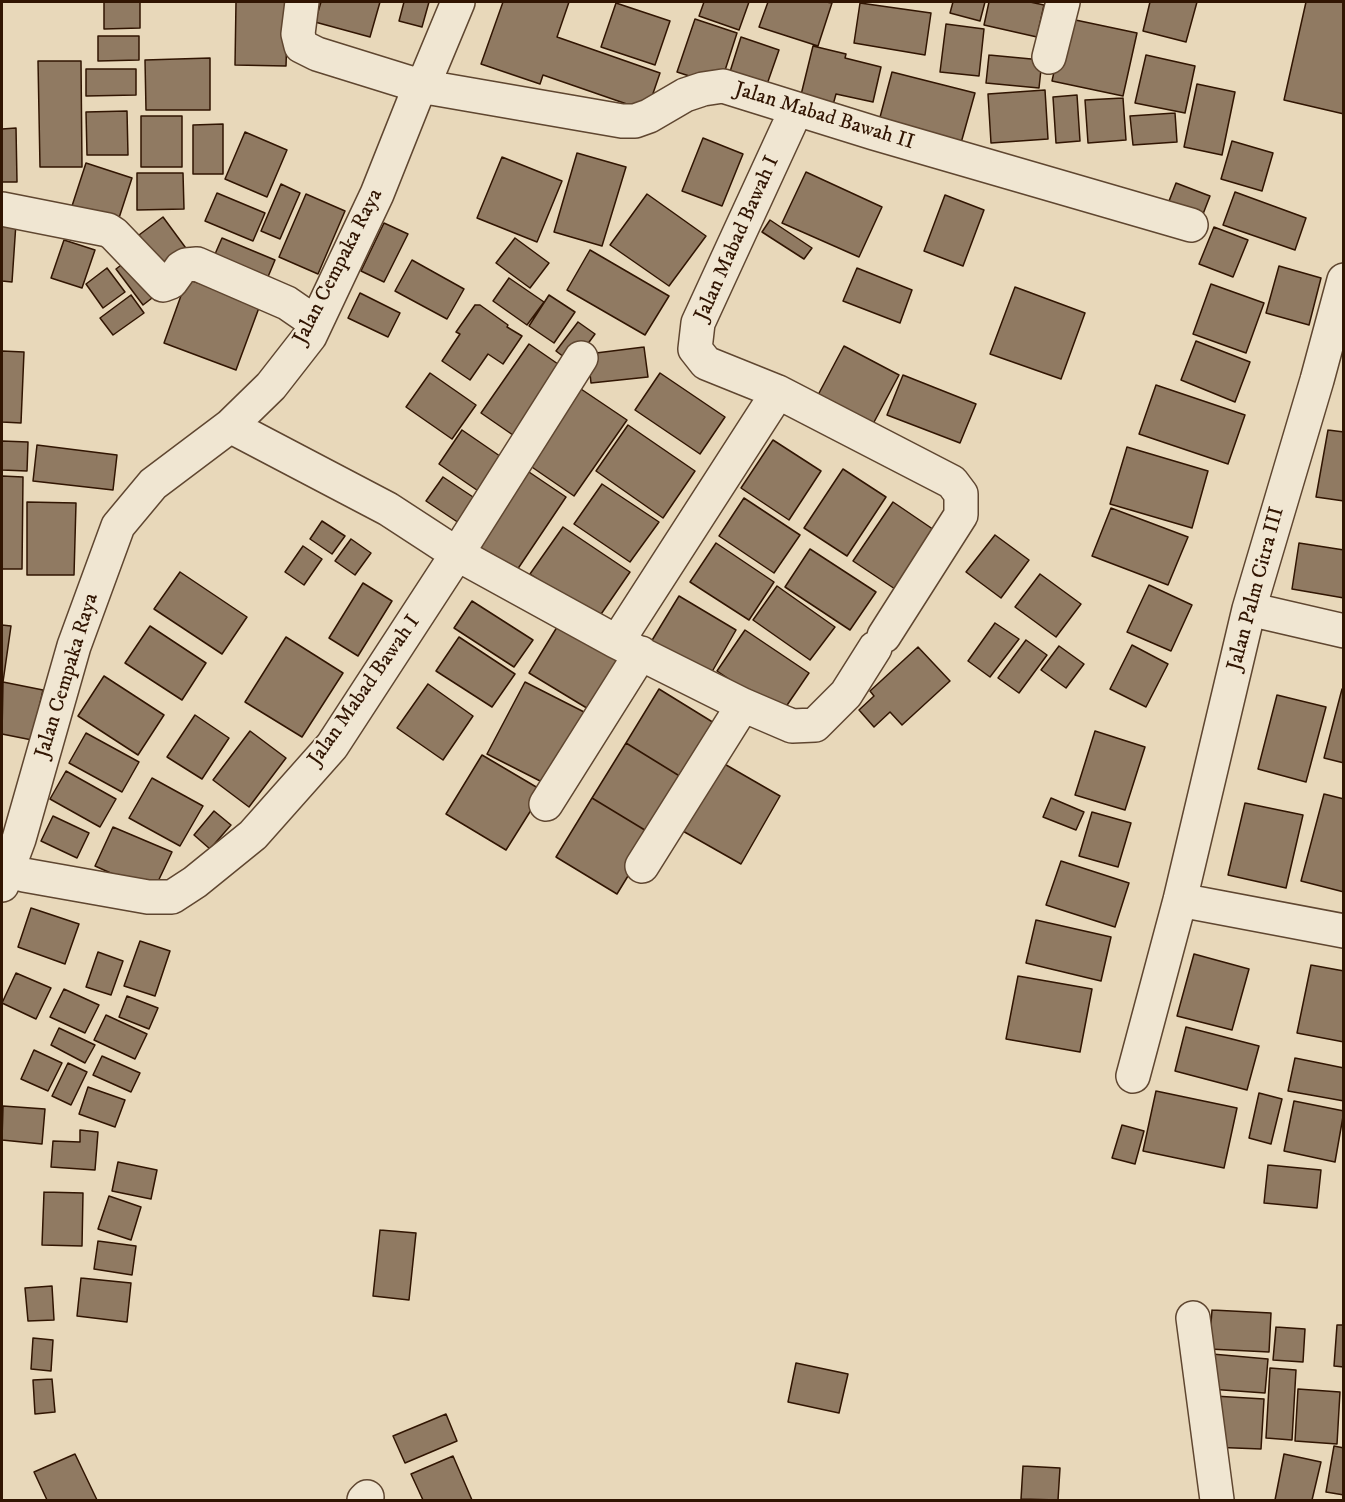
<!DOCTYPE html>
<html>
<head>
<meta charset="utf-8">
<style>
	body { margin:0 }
	#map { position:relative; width:1345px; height:1502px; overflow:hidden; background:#e8d8ba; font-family:"IM FELL DW Pica",serif }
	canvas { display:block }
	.frame { position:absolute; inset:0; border:3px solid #311502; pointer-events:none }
</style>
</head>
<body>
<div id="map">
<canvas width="1345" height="1502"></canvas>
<div class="frame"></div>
</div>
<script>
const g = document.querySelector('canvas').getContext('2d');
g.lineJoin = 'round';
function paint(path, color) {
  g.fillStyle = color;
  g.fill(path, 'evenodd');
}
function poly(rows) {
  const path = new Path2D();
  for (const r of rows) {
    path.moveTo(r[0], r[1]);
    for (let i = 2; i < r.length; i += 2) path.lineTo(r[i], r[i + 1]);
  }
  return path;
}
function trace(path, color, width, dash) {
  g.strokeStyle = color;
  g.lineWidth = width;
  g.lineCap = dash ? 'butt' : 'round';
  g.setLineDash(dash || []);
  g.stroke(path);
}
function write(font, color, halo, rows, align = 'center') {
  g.font = font + ' "IM FELL DW Pica",serif';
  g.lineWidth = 4.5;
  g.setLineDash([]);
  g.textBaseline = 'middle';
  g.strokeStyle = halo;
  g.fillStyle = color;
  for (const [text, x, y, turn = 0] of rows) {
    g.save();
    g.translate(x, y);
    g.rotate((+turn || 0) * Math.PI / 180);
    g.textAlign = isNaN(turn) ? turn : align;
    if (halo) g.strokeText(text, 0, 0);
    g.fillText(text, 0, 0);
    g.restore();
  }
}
const building = poly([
	[104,2,140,2,140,28,104,29,104,2],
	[236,2,288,2,286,66,235,65,236,2],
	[321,2,380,2,370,37,315,22,321,2],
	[404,2,429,2,422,27,399,21,404,2],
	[503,2,569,2,557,37,660,73,647,111,543,75,540,84,481,64,503,2],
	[704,2,749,2,739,30,699,16,704,2],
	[768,2,826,2,832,3,818,46,759,27,768,2],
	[953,2,985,2,980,21,950,13,953,2],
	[989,2,1030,2,1044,5,1037,37,984,25,989,2],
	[1150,2,1197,2,1186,42,1143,31,1150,2],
	[1306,2,1344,2,1344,114,1284,100,1306,2],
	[616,3,670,21,655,65,601,47,616,3],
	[860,3,931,13,925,55,854,43,860,3],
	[1066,18,1137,33,1123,96,1052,81,1066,18],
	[695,19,737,33,720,86,677,72,695,19],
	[946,24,984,29,979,76,940,72,946,24],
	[98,36,139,36,139,60,98,61,98,36],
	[741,37,779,50,765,90,728,78,741,37],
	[813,46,846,54,845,58,881,67,873,102,836,94,830,116,798,107,813,46],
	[989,55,1042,60,1039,88,986,83,989,55],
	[1146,55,1195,66,1185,113,1135,103,1146,55],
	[210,58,210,110,146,110,145,60,210,58],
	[38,61,81,61,82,167,40,167,38,61],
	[86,69,136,69,136,95,86,96,86,69],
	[892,72,975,93,961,143,879,121,892,72],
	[1197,84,1235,92,1222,155,1184,147,1197,84],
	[1045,90,1048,139,991,143,988,94,1045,90],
	[1077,95,1080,141,1056,143,1053,97,1077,95],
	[1123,98,1126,140,1088,143,1085,100,1123,98],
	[127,111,128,155,87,155,86,112,127,111],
	[1175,113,1177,142,1133,145,1130,116,1175,113],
	[141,116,182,116,182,167,141,167,141,116],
	[223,124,223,174,193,174,193,125,223,124],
	[16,128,17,182,2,182,2,129,16,128],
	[245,132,287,150,267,197,225,179,245,132],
	[703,138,743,154,722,206,682,191,703,138],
	[1232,141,1273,153,1262,191,1221,179,1232,141],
	[577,153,626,167,602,246,554,232,577,153],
	[502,157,562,181,537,242,477,218,502,157],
	[86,163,132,178,118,221,72,206,86,163],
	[806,172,882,207,859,257,782,223,806,172],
	[137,173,183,173,184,209,137,210,137,173],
	[1176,183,1210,196,1198,227,1164,214,1176,183],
	[281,184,300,193,280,239,261,231,281,184],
	[1235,192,1306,218,1295,250,1223,225,1235,192],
	[217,193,265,213,253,241,205,221,217,193],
	[306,194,345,211,318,274,279,257,306,194],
	[647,194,706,236,669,286,610,245,647,194],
	[945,195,984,210,963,266,924,251,945,195],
	[163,217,188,251,164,269,139,235,163,217],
	[770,220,812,248,804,259,762,232,770,220],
	[2,222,16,223,12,282,2,281,2,222],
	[384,223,408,234,384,282,361,271,384,223],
	[1214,227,1248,240,1233,277,1199,264,1214,227],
	[222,238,275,260,265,284,212,261,222,238],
	[515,238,549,263,530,288,496,263,515,238],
	[64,240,95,250,82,288,51,278,64,240],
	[590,250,669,296,645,335,567,290,590,250],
	[129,259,156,295,143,305,116,269,129,259],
	[412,260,464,289,447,319,395,291,412,260],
	[1279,266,1321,278,1309,325,1266,313,1279,266],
	[107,268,125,292,103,308,86,284,107,268],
	[857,268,912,290,900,323,843,301,857,268],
	[509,278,544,302,527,325,493,301,509,278],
	[187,279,260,305,236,370,164,343,187,279],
	[1211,284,1264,303,1246,353,1193,334,1211,284],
	[1015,287,1085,313,1061,379,990,354,1015,287],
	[360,293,400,313,388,337,348,318,360,293],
	[131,295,144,313,113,335,100,318,131,295],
	[549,295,575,312,554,343,529,326,549,295],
	[475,305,480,305,508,325,507,327,522,336,503,364,488,354,470,380,442,361,460,334,456,332,475,305],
	[578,322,595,334,573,364,556,351,578,322],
	[1196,341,1250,362,1235,402,1181,380,1196,341],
	[529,344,571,373,523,442,481,413,529,344],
	[844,346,899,375,873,424,818,395,844,346],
	[644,347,648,377,591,383,588,354,644,347],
	[2,351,24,352,21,423,2,422,2,351],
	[430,373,476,405,452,439,406,407,430,373],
	[660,373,725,417,700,454,635,410,660,373],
	[903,375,976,404,960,443,887,415,903,375],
	[1156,385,1245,415,1228,464,1139,434,1156,385],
	[578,387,627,420,574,496,526,463,578,387],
	[628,425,695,471,663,518,596,471,628,425],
	[462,430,510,463,487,497,439,464,462,430],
	[1328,430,1344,432,1344,501,1316,497,1328,430],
	[773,440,821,471,789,520,741,488,773,440],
	[2,441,28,442,27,471,2,470,2,441],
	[37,445,117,455,113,490,33,481,37,445],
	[1127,447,1208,471,1192,528,1110,504,1127,447],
	[843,469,886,497,847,556,804,528,843,469],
	[526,470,566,497,513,576,472,548,526,470],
	[2,476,23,477,22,569,2,569,2,476],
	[443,477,482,503,465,527,426,501,443,477],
	[602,484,659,522,630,562,574,524,602,484],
	[744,498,800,535,774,573,719,536,744,498],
	[27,502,76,503,74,575,27,575,27,502],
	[893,502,943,536,904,595,853,561,893,502],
	[1111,508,1188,537,1168,585,1092,556,1111,508],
	[322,521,345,536,332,554,310,539,322,521],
	[563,527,630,572,597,620,530,574,563,527],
	[995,535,1029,560,1001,598,966,572,995,535],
	[351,539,371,553,355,575,335,561,351,539],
	[716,543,774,582,749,620,690,582,716,543],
	[1299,543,1344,550,1344,598,1292,589,1299,543],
	[303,546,322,559,304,585,285,572,303,546],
	[810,549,876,592,850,630,785,587,810,549],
	[180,572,247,617,222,654,154,609,180,572],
	[1040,574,1081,604,1056,637,1015,607,1040,574],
	[363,583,392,601,358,656,329,638,363,583],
	[1149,585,1192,605,1171,651,1127,632,1149,585],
	[777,586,835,627,810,660,753,620,777,586],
	[679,596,736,630,709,677,651,642,679,596],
	[472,601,533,640,514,667,454,628,472,601],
	[562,619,623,656,590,710,529,673,562,619],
	[995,623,1019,639,990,677,968,661,995,623],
	[2,625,11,626,3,682,2,682,2,625],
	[150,626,206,663,182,700,125,663,150,626],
	[745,630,809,673,781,714,717,671,745,630],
	[286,637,343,673,302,737,245,702,286,637],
	[459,637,515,674,492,707,436,671,459,637],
	[1026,640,1047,655,1019,693,998,678,1026,640],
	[1132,645,1168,664,1146,707,1110,689,1132,645],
	[1059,646,1084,664,1066,688,1041,670,1059,646],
	[918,647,950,681,902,725,890,712,874,727,859,710,874,696,870,691,918,647],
	[104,676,164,715,138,755,78,716,104,676],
	[3,682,43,690,32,740,2,734,3,682],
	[525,682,588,714,550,786,487,754,525,682],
	[428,684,473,716,443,760,397,728,428,684],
	[659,689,719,726,686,780,626,743,659,689],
	[1342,689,1344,689,1344,763,1324,758,1342,689],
	[1277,695,1326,707,1306,782,1258,769,1277,695],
	[195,715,229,738,202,779,167,757,195,715],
	[250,731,286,758,249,807,213,780,250,731],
	[1095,731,1145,747,1125,810,1075,795,1095,731],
	[86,733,139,762,122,792,69,763,86,733],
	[626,743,686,780,653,835,592,798,626,743],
	[482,755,543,791,506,850,446,814,482,755],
	[721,762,780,796,741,864,681,830,721,762],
	[66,771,116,799,100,827,50,799,66,771],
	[152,778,203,806,180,846,129,818,152,778],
	[1324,794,1344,799,1344,892,1301,881,1324,794],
	[592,798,653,835,617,894,556,857,592,798],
	[1051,798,1084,812,1076,830,1043,817,1051,798],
	[1245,803,1303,815,1286,888,1228,875,1245,803],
	[214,811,231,825,210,849,194,835,214,811],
	[1092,812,1131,823,1118,867,1079,856,1092,812],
	[53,816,89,833,77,858,41,841,53,816],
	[113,827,172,852,153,892,95,866,113,827],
	[1061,861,1129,883,1115,927,1046,905,1061,861],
	[31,908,79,924,65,964,18,947,31,908],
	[1036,920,1111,937,1101,981,1026,963,1036,920],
	[140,941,170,951,155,996,124,986,140,941],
	[98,952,123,961,111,995,86,987,98,952],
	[1194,954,1249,969,1232,1030,1177,1016,1194,954],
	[1311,965,1344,971,1344,1042,1297,1033,1311,965],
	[16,973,51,988,36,1019,2,1003,16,973],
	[1018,976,1092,989,1080,1052,1006,1039,1018,976],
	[64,989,99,1005,85,1033,50,1017,64,989],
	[127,996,158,1008,149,1029,119,1017,127,996],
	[106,1015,147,1034,135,1059,94,1040,106,1015],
	[1186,1027,1259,1046,1247,1090,1175,1071,1186,1027],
	[59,1028,95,1045,85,1063,51,1045,59,1028],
	[34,1050,62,1063,48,1091,21,1079,34,1050],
	[102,1056,140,1073,131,1092,93,1075,102,1056],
	[1295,1058,1344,1068,1344,1101,1288,1091,1295,1058],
	[68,1063,87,1072,71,1105,52,1096,68,1063],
	[88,1087,125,1100,115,1127,79,1114,88,1087],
	[1156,1091,1237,1108,1224,1168,1143,1151,1156,1091],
	[1259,1093,1282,1099,1271,1144,1249,1138,1259,1093],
	[1294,1101,1344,1111,1335,1162,1284,1151,1294,1101],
	[3,1106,45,1109,42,1144,2,1140,3,1106],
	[1122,1125,1144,1131,1135,1164,1112,1158,1122,1125],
	[80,1130,98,1132,95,1170,51,1167,53,1141,80,1142,80,1130],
	[118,1162,157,1170,151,1199,112,1191,118,1162],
	[1268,1165,1321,1170,1317,1208,1264,1203,1268,1165],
	[44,1192,83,1193,82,1246,42,1245,44,1192],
	[109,1196,141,1207,131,1240,98,1229,109,1196],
	[380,1230,416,1233,409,1300,373,1296,380,1230],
	[98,1241,136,1246,132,1275,94,1269,98,1241],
	[81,1278,131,1283,127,1322,77,1316,81,1278],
	[52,1286,54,1320,28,1321,25,1288,52,1286],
	[1212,1310,1271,1313,1269,1352,1209,1349,1212,1310],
	[1337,1325,1344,1325,1344,1367,1334,1366,1337,1325],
	[1276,1327,1305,1329,1303,1362,1273,1360,1276,1327],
	[33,1338,53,1340,51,1371,31,1369,33,1338],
	[1212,1354,1268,1359,1265,1393,1209,1389,1212,1354],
	[796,1363,848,1374,839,1413,788,1402,796,1363],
	[1270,1368,1296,1370,1292,1440,1266,1438,1270,1368],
	[52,1379,55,1412,35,1414,33,1380,52,1379],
	[1298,1389,1340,1392,1337,1444,1295,1441,1298,1389],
	[1214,1396,1264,1399,1261,1449,1210,1447,1214,1396],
	[446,1414,457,1441,405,1463,393,1436,446,1414],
	[1334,1446,1344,1448,1344,1495,1326,1492,1334,1446],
	[75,1454,97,1500,47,1500,34,1472,75,1454],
	[1284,1454,1321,1462,1312,1500,1275,1500,1284,1454],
	[453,1456,472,1500,423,1500,411,1474,453,1456],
	[1023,1466,1060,1468,1058,1500,1021,1499,1023,1466]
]);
paint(building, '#907a62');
trace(building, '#311502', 1.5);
const street = poly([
	[302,2,298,34,301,46,317,54,420,86,622,121,635,121,649,116,685,95,703,89,723,86,874,133,1191,225],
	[1049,57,1063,2],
	[2,209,108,230,114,234,163,285,171,282,181,268,186,265,197,264,287,303,316,323],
	[778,392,952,482,961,494,961,515,884,636],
	[230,426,388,509,457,554,617,642,778,392,706,363,695,349,698,323,796,110],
	[1249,609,1344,631],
	[617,642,743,705,792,726,815,725,846,694,875,648],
	[546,804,641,653],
	[642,866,743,705],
	[7,870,24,875,148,897,172,897,195,882,253,835,332,746,457,554,581,358],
	[2,885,19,839,74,646,118,526,153,484,230,426,271,386,310,336,377,194,420,86,428,74,458,2],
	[1180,900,1344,931],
	[1133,1076,1180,900,1249,609,1317,380,1344,280],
	[1193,1318,1217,1500],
	[364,1500,367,1497]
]);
trace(street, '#5f4630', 36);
trace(street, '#f0e6d2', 33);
write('21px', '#311502', '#f0e6d2', [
	["Jalan Mabad Bawah II",824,117,17],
	["Jalan Mabad Bawah I",738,239,-66],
	["Jalan Cempaka Raya",339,267,-63],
	["Jalan Palm Citra III",1257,589,-75],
	["Jalan Cempaka Raya",68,676,-73],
	["Jalan Mabad Bawah I",365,691,-55]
]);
</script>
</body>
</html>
